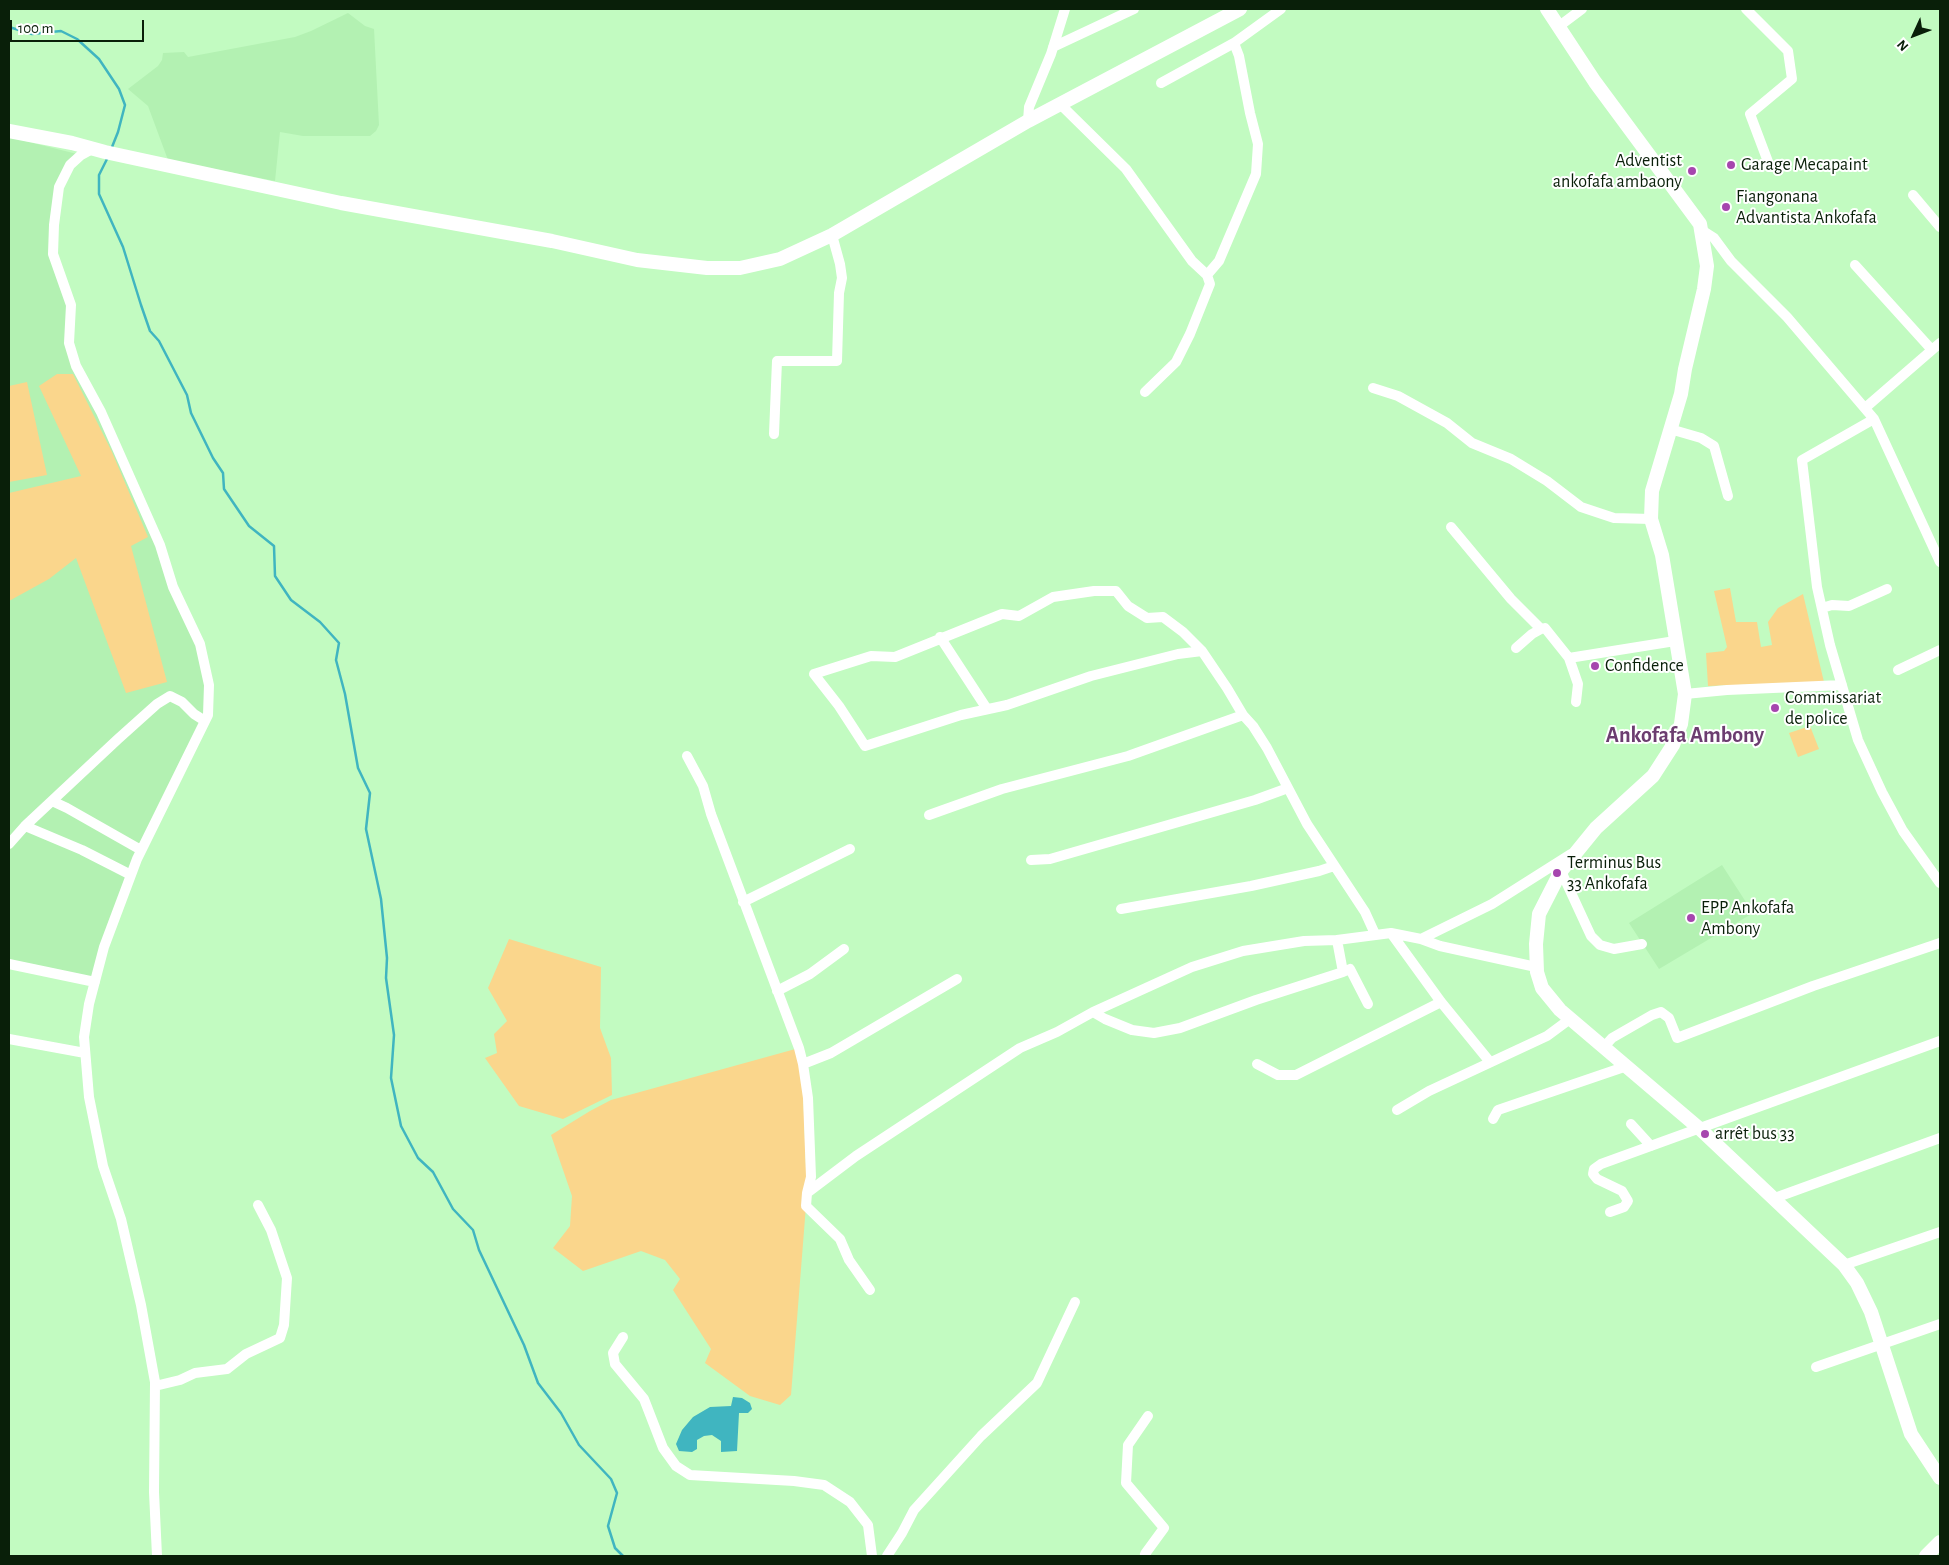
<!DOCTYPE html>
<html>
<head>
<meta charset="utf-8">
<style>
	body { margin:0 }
	#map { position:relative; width:1949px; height:1565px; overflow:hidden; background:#c2fbc1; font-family:"Alegreya Sans",sans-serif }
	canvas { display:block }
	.frame { position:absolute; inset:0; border:10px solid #091f09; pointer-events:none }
	.north { position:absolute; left:1889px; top:10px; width:50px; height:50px; -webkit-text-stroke:4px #fff; paint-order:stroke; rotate:227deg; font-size:14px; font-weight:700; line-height:20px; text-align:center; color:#091f09 }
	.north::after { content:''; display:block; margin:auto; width:18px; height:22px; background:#091f09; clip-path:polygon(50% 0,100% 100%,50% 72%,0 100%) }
	.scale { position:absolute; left:10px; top:20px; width:134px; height:22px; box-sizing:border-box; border:2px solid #091f09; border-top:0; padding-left:6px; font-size:15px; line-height:18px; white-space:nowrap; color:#091f09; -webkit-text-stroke:4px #fff; paint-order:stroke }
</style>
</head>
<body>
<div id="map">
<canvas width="1949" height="1565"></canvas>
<div class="frame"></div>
<div class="north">N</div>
<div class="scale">100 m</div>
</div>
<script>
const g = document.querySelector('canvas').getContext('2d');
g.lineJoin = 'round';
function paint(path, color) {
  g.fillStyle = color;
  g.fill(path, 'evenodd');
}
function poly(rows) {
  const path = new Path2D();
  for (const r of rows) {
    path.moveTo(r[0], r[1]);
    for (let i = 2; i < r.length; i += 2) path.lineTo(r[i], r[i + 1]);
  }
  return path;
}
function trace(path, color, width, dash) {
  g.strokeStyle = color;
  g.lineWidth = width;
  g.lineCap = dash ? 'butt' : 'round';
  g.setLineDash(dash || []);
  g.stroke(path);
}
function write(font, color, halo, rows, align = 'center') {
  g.font = font + ' "Alegreya Sans",sans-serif';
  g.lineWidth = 4;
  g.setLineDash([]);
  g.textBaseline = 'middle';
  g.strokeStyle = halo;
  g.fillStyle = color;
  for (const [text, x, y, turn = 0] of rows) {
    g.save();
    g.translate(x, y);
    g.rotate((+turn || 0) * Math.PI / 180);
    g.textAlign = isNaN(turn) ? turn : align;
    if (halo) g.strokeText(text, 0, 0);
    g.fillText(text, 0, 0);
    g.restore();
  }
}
paint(poly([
	[348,13,365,26,374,29,379,125,376,131,370,136,303,136,280,132,275,181,168,160,148,106,128,89,158,66,162,60,163,53,184,52,188,57,295,37,311,31],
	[9,137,81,155,59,187,53,254,71,305,69,343,200,644,208,715,141,850,95,982,9,964],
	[1722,865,1753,913,1659,969,1629,923]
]), '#b3f1b2');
paint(poly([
	[57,374,73,374,112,452,148,537,131,546,167,682,126,693,76,558,49,579,9,601,9,493,81,476,39,386],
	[27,382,47,475,9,482,9,386],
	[1730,588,1736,622,1757,622,1761,647,1772,645,1768,622,1778,608,1803,594,1824,682,1708,686,1706,653,1724,651,1727,647,1714,591],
	[1810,726,1819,749,1798,757,1789,733],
	[509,939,601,967,600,1028,611,1058,612,1095,563,1119,519,1106,485,1058,497,1053,494,1034,507,1021,488,988],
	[799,1048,802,1063,807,1193,791,1395,780,1405,750,1396,705,1363,711,1349,673,1290,680,1279,665,1260,641,1251,583,1271,553,1248,570,1226,572,1196,551,1135,590,1111,611,1100]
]), '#fad68c');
paint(poly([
	[733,1397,742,1398,750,1403,752,1409,748,1413,739,1413,737,1451,721,1452,721,1441,712,1435,704,1436,697,1440,697,1449,692,1452,679,1451,676,1444,682,1430,693,1417,710,1407,731,1406]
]), '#40b5c0');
trace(poly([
	[9,27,32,34,61,31,77,39,99,59,119,89,125,105,118,132,112,147],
	[108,157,99,175,99,194,123,247,141,305,150,331,159,341,187,395,191,413,213,458,223,473,224,489,249,526,274,546,275,576,291,600,320,622,339,643,336,660,345,694,358,768,370,793,366,829,381,899,387,958,386,978,394,1035,391,1078,401,1126,418,1158,433,1172,453,1209,473,1230,479,1250,524,1345,538,1383,561,1413,579,1445,611,1479,617,1493,608,1526,615,1548,623,1556]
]), '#40b5c0', 2.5);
trace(poly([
	[1746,9,1788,51,1792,79,1750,114,1770,167],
	[1558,27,1582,9],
	[1053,47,1134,9],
	[1161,83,1234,43,1281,9],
	[1061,105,1126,169,1192,261,1207,275,1210,284,1190,334,1176,362,1145,392],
	[1028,121,1029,107,1051,54,1065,9],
	[92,149,81,155,70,165,59,187,54,225,53,254,71,305,69,343,76,366,101,412,160,545,173,587,200,644,209,685,208,715,137,859,104,947,89,1004,84,1037,89,1097,103,1166,121,1219,141,1305,155,1382,154,1492,157,1556],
	[1913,195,1940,227],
	[1703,231,1714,238,1731,261,1787,317,1874,419,1940,562],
	[1855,265,1932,350],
	[1207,275,1219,261,1256,174,1258,144,1250,113,1239,56,1234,43],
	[1373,388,1398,396,1447,423,1472,443,1511,459,1547,481,1581,507,1614,518,1651,519],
	[1865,408,1940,343],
	[1874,419,1802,460,1817,587,1830,645,1858,740,1882,792,1903,831,1940,883],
	[1670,429,1701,438,1714,446,1728,496],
	[774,434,777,361,837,361,839,293,842,278,840,264,832,235],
	[1451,527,1511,599,1541,629],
	[1822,608,1832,605,1849,606,1887,589],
	[940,637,987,709],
	[1516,648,1532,634,1541,629,1545,628,1569,658,1675,641],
	[1202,651,1178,654,1091,676,1007,705,961,715,865,746,839,706,814,674,871,656,895,657,1002,614,1019,616,1053,597,1094,591,1116,591,1128,606,1147,618,1163,617,1183,632,1202,651,1227,688,1243,715,1253,726,1267,748,1307,824,1365,912,1375,934],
	[1569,658,1578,684,1576,702],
	[1898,670,1940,650],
	[1685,694,1727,690,1842,685],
	[687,756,703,786,711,814,799,1048,803,1064,808,1098,811,1177,807,1193,806,1206,840,1239,849,1260,870,1290],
	[52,801,67,808,141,850],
	[929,815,1002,789,1128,756,1243,715],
	[9,844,25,826],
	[1031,860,1050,859,1255,800,1288,788],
	[1561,871,1591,936,1600,945,1614,949,1642,944],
	[131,875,82,850,25,826,118,739,157,704,170,696,182,702,194,714,205,721],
	[743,902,850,849],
	[1121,909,1251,886,1319,871,1334,866],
	[1391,933,1441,1002,1490,1062],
	[1421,939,1440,946,1536,967],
	[1337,940,1343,972,1350,969,1368,1004],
	[9,964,95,982],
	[777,991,810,974,844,949],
	[1093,1012,1105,1019,1132,1030,1154,1033,1180,1028,1256,1000,1343,972],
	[9,1039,85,1053],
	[1604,1047,1612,1038,1652,1015,1661,1012,1669,1018,1677,1038,1813,986,1940,943],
	[803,1064,831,1053,957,979],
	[1257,1064,1278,1075,1296,1075,1441,1002],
	[1397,1110,1429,1091,1547,1036,1570,1019],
	[1493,1119,1498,1110,1627,1066],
	[1631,1124,1651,1146],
	[807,1193,856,1156,1020,1048,1057,1032,1093,1012,1192,967,1243,951,1304,941,1337,940,1391,933,1421,939,1492,904,1571,854],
	[1772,1199,1940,1138],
	[1610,1212,1624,1207,1628,1201,1622,1191,1597,1179,1593,1174,1594,1169,1601,1164,1940,1041],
	[1844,1265,1940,1232],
	[623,1337,613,1353,615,1364,644,1399,663,1448,676,1466,690,1475,794,1481,824,1485,850,1502,868,1525,872,1556],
	[1816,1367,1940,1324],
	[155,1386,180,1380,195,1373,227,1369,246,1354,280,1338,284,1325,287,1278,271,1230,258,1205],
	[887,1556,902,1533,914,1510,981,1436,1037,1383,1075,1302],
	[1146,1556,1145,1554,1164,1528,1126,1483,1128,1445,1148,1416]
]), '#fff', 10);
trace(poly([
	[1547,9,1595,82,1700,224,1707,266,1704,289,1685,369,1681,394,1652,491,1651,519,1662,555,1685,694,1681,724,1673,745,1653,776,1596,828,1561,871,1539,914,1536,944,1537,972,1542,988,1560,1010,1700,1129,1844,1265,1857,1283,1871,1312,1911,1434,1940,1478],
	[9,131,72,143,105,152,341,203,552,241,637,260,707,268,740,268,780,259,832,235,1028,121,1240,9],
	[1926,1556,1940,1542]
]), '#fff', 14);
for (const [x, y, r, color] of [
	[1731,165,5,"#a646ae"],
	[1692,171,5,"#a646ae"],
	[1726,207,5,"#a646ae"],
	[1595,666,5,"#a646ae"],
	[1775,708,5,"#a646ae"],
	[1557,873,5,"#a646ae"],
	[1691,918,5,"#a646ae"],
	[1705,1134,5,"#a646ae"]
]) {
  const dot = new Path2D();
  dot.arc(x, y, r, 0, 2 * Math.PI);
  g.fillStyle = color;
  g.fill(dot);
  trace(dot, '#fff', 2);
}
write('18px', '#091f09', '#fff', [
	["Adventist",1682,161,"right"],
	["ankofafa ambaony",1682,182,"right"],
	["Garage Mecapaint",1741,165],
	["Fiangonana",1736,197],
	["Advantista Ankofafa",1736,218],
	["Confidence",1605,666],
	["Commissariat",1785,698],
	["de police",1785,719],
	["Terminus Bus",1567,863],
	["33 Ankofafa",1567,884],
	["EPP Ankofafa",1701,908],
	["Ambony",1701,929],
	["arrêt bus 33",1715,1134]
], 'left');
write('bold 22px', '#6c3d70', '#fff', [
	["Ankofafa Ambony",1685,735]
]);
</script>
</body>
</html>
